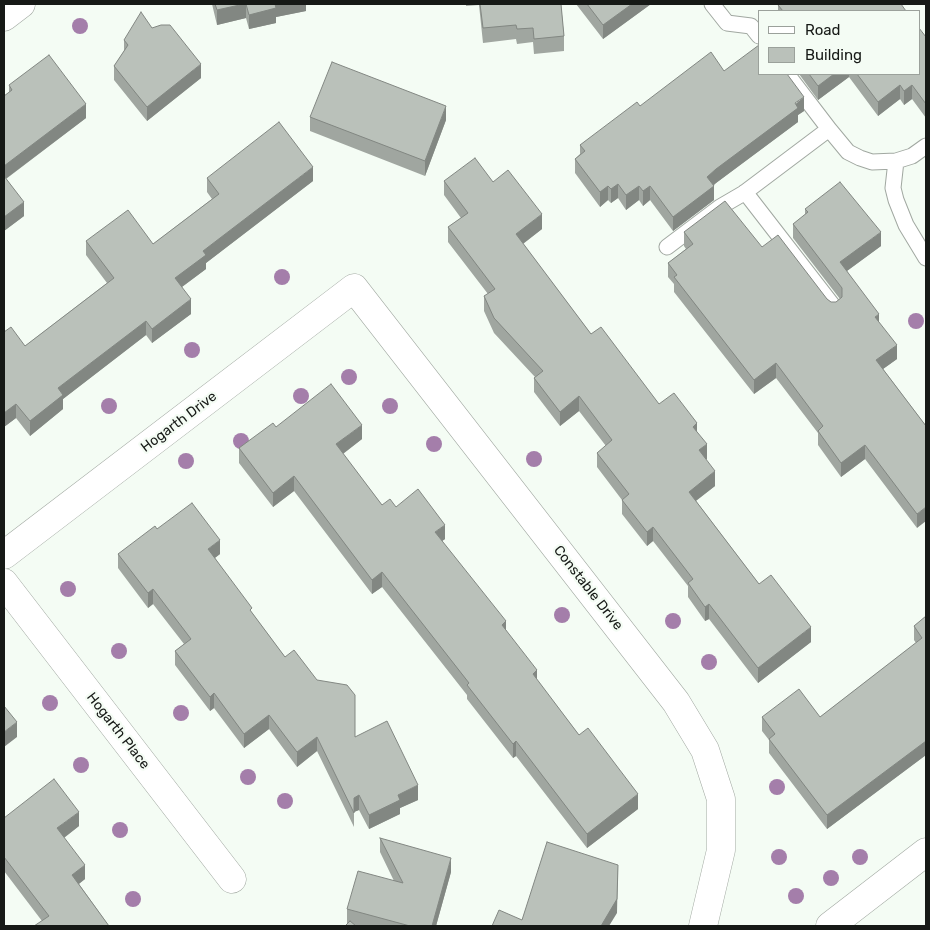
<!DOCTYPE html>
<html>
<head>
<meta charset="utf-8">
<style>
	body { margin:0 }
	#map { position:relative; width:930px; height:930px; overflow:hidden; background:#f4fcf4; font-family:Rubik,sans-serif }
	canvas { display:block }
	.frame { position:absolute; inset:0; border:5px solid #161916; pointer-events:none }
	.legend { position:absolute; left:758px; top:10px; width:162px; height:65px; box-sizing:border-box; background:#f4fcf4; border:1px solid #9ba19b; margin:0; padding:6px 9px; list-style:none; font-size:15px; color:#161916 }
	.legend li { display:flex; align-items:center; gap:10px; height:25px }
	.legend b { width:25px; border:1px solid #9ba19b }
</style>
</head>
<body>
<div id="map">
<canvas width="930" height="930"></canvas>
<div class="frame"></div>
<ul class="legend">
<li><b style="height:6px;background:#fff"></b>Road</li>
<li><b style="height:14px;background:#bac1ba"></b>Building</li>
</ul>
</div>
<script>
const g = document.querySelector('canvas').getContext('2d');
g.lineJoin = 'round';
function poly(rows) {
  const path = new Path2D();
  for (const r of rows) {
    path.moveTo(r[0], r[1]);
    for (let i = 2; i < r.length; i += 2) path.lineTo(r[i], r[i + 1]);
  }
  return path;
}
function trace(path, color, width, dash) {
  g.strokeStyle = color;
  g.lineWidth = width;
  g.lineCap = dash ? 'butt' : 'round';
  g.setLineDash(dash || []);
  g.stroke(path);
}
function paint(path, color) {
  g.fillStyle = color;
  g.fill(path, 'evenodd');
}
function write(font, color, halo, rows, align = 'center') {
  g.font = font + ' Rubik,sans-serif';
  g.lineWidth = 4.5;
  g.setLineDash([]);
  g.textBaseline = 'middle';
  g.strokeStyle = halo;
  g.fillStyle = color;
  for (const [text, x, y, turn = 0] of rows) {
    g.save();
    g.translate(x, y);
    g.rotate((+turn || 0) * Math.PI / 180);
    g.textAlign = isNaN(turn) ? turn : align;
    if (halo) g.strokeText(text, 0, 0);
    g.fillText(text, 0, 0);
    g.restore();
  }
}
const lane = poly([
	[712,4,727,23,751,26,759,36],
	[787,74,829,129],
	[896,161,893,188,896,200,906,225,926,258],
	[745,192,834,307],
	[667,247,720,207,744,193,829,129,848,152,860,158,872,162,896,161,912,156,926,146]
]);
const street = poly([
	[4,17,21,4],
	[4,555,354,288,676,702,705,750,721,799,721,850,703,926],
	[4,583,232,879],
	[830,926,926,852]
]);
trace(lane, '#a1a8a1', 17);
trace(street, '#a1a8a1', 29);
trace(lane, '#fff', 15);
trace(street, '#fff', 28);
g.fillStyle = '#a47eaa';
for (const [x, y] of [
	[80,26],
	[282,277],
	[916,321],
	[192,350],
	[349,377],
	[301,396],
	[109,406],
	[390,406],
	[241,441],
	[434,444],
	[534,459],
	[186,461],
	[68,589],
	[562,615],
	[673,621],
	[119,651],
	[709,662],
	[50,703],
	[181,713],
	[81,765],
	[248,777],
	[777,787],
	[285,801],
	[120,830],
	[779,857],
	[860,857],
	[831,878],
	[796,896],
	[133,899]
]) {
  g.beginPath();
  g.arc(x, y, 8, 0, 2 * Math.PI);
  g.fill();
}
paint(poly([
	[212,4,306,4,306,11,276,17,276,23,249,29,246,18,217,25],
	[466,4,561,4,564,36,564,51,534,54,533,42,517,44,516,39,483,43,479,5,466,6],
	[576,4,651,4,603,39],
	[778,5,906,11,778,11],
	[152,28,201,78,147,121,114,80,114,66,124,51,124,40],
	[926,37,926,118,912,99,904,105,900,99,878,116,849,77,818,100,799,74,919,74],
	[724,71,804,111,798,115,798,122,716,183,714,185,714,200,673,231,650,200,643,206,639,200,626,210,618,198,611,203,608,200,600,207,575,173,575,159,580,154,580,145,640,106],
	[9,85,86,118,6,179,24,216,4,231,4,96,9,93],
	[310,117,446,120,425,176,310,131],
	[207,178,313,181,206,263,206,269,182,287,191,314,152,343,146,335,63,399,63,409,30,436,16,418,4,427,4,332,25,346,107,283,86,255,86,241,153,244,212,199,207,192],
	[444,181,493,182,542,229,523,244,591,334,659,404,697,432,715,486,696,501,759,584,811,642,758,683,709,619,705,621,688,597,688,586,653,541,647,546,622,514,622,500,597,467,597,453,606,446,579,411,560,426,534,392,534,378,535,377,494,333,484,311,484,296,488,294,448,242,448,227,461,218,444,195],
	[805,209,881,246,847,271,879,322,897,359,883,369,926,426,917,528,865,459,841,477,818,445,818,433,776,378,754,394,674,292,674,284,668,277,668,263,686,249,684,246,684,232,762,247,827,299,831,302,836,302,840,299,793,238,793,224,805,215],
	[276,427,362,439,343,454,382,505,396,507,445,539,442,541,506,630,537,680,579,735,638,809,587,848,516,756,513,758,467,699,467,695,382,587,372,594,294,491,273,507,239,463,239,448],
	[157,529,220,554,215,558,252,613,285,657,355,737,418,800,400,808,400,814,369,829,359,810,354,812,354,827,317,751,297,767,269,729,244,748,214,708,210,711,175,665,175,651,184,644,153,604,148,608,118,568,118,554],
	[926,616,926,755,827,829,769,753,769,740,762,731,762,717,820,717,916,643,914,640,914,626],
	[4,818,79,826,64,838,85,879,79,884,109,926,42,921,4,871],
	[380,838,451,872,436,926,357,926,347,923,347,909,394,881,380,852]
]), '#a0a6a0');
paint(poly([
	[244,4,246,4,246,18,217,25,217,10],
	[275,4,306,4,306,11,276,17,276,23,249,29,249,15],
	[632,4,651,4,603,39,603,25],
	[201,64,201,78,147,121,147,107],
	[834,74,849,74,849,77,818,100,818,86],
	[900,85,900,99,878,116,878,102],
	[912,85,912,99,904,105,904,91],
	[804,97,804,111,798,115,798,122,716,183,710,188,714,186,714,200,673,231,673,217,707,177,716,169],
	[86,104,86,118,4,180,4,166],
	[446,106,446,120,425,176,425,161],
	[313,167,313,181,206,263,206,269,175,292,175,278,203,251],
	[618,184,618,198,611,203,611,189],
	[608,186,608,200,600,207,600,192],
	[639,186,639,200,626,210,626,195],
	[650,186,650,200,643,206,643,191],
	[24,202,24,216,4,231,4,217],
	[542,214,542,229,516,249,516,234],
	[881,232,881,246,840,276,840,262],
	[191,299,191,314,152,343,152,329],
	[879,314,879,328,875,317],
	[146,321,146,335,63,399,63,409,30,436,30,421,58,388],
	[897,345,897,359,876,374,876,360],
	[776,363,776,378,754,394,754,380],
	[579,396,579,411,560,426,560,412],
	[16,404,16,418,4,427,4,413],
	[697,423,697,438,693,427],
	[362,425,362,439,336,459,336,444],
	[707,444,707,459,699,465,699,450],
	[865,445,865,459,841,477,841,463],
	[715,471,715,486,689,506,689,492],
	[294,476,294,491,273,507,273,493],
	[926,507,926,521,917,528,917,514],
	[445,525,445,539,435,546,435,532],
	[653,527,653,541,647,546,647,532],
	[220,540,220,554,208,563,208,549],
	[382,572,382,587,372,594,372,580],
	[153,589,153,604,148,608,148,593],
	[709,604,709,619,705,621,705,607],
	[506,621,506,636,502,625],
	[811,627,811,642,758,683,758,668],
	[537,670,537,685,533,674],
	[214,693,214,708,210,711,210,697],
	[269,715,269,729,244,748,244,734],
	[17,722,17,737,4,747,4,732],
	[317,737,317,751,297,767,297,752],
	[516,741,516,756,513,758,513,744],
	[926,741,926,755,827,829,827,815],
	[418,785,418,800,400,808,400,814,369,829,369,815,398,795],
	[638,794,638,809,587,848,587,834],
	[359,795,359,810,354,812,354,827,354,798],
	[79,812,79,826,57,843,57,828],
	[451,858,451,872,436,926,432,926],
	[85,865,85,879,72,889,72,875],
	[618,865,617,913,609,926,601,926]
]), '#828782');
const building = poly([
	[215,4,244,4,217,10,215,4],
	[246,4,275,4,276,8,249,15,246,4],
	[480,4,561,4,564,36,534,39,533,28,517,29,516,25,483,28,480,4],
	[587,4,632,4,603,25,587,4],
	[780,4,901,4,906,11,783,11,778,5,780,4],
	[141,12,152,28,161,25,170,25,201,64,147,107,114,66,128,45,124,40,141,12],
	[919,28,926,37,926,104,912,85,904,91,900,85,878,102,857,74,919,74,919,28],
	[759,45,759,74,787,74,804,97,795,103,798,108,716,169,707,177,714,186,673,217,650,186,643,191,639,186,626,195,618,184,611,189,608,186,600,192,575,159,585,151,580,145,637,102,640,106,711,52,724,71,759,45],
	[49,55,86,104,4,166,4,96,12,90,9,85,49,55],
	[332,62,446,106,425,161,310,117,332,62],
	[809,74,834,74,818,86,809,74],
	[279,122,313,167,203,251,206,255,175,278,191,299,152,329,146,321,58,388,63,395,30,421,16,404,4,413,4,332,11,327,25,346,114,278,86,241,128,210,153,244,219,194,207,178,279,122],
	[475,158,493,182,508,170,542,214,516,234,591,334,601,327,659,404,674,393,697,423,693,427,707,444,699,450,715,471,689,492,759,584,771,575,811,627,758,668,709,604,705,607,688,583,693,579,653,527,647,532,622,500,629,494,597,453,612,440,579,396,560,412,534,378,543,371,494,318,484,296,495,289,448,227,468,213,444,181,475,158],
	[4,176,24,202,4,217,4,176],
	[840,182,881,232,840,262,879,314,875,317,897,345,876,360,926,426,926,507,917,514,865,445,841,463,818,431,823,426,776,363,754,380,674,277,677,275,668,263,693,244,684,232,725,201,762,247,778,235,827,299,831,302,836,302,842,297,842,288,793,224,808,212,805,209,840,182],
	[331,384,362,425,336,444,382,505,390,499,396,507,418,489,445,525,435,532,506,621,502,625,537,670,533,674,579,735,588,728,638,794,587,834,516,741,513,744,467,685,469,683,382,572,372,580,294,476,273,493,239,448,273,423,276,427,331,384],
	[192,503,220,540,208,549,252,608,250,610,285,657,294,650,317,680,347,685,355,695,355,737,387,721,418,785,398,795,400,800,369,815,359,795,354,798,354,813,317,737,297,752,269,715,244,734,214,693,210,697,175,651,191,639,153,589,148,593,118,554,155,526,157,529,192,503],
	[926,616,926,741,827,815,769,739,775,734,762,717,799,689,820,717,922,638,914,626,926,616],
	[4,706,17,722,4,732,4,706],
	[54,779,79,812,57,828,85,865,72,875,109,926,34,926,49,916,4,857,4,818,54,779],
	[380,838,451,858,432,926,410,926,347,909,358,871,403,883,380,838],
	[547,842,618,865,617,899,601,926,492,926,499,910,522,920,547,842],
	[350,921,356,926,345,926,350,921]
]);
paint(building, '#bac1ba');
trace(building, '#828782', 1);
write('14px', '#161916', '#f4fcf4', [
	["Hogarth Drive",179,422,-37],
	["Constable Drive",588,588,52],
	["Hogarth Place",118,731,52]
]);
</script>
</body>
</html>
